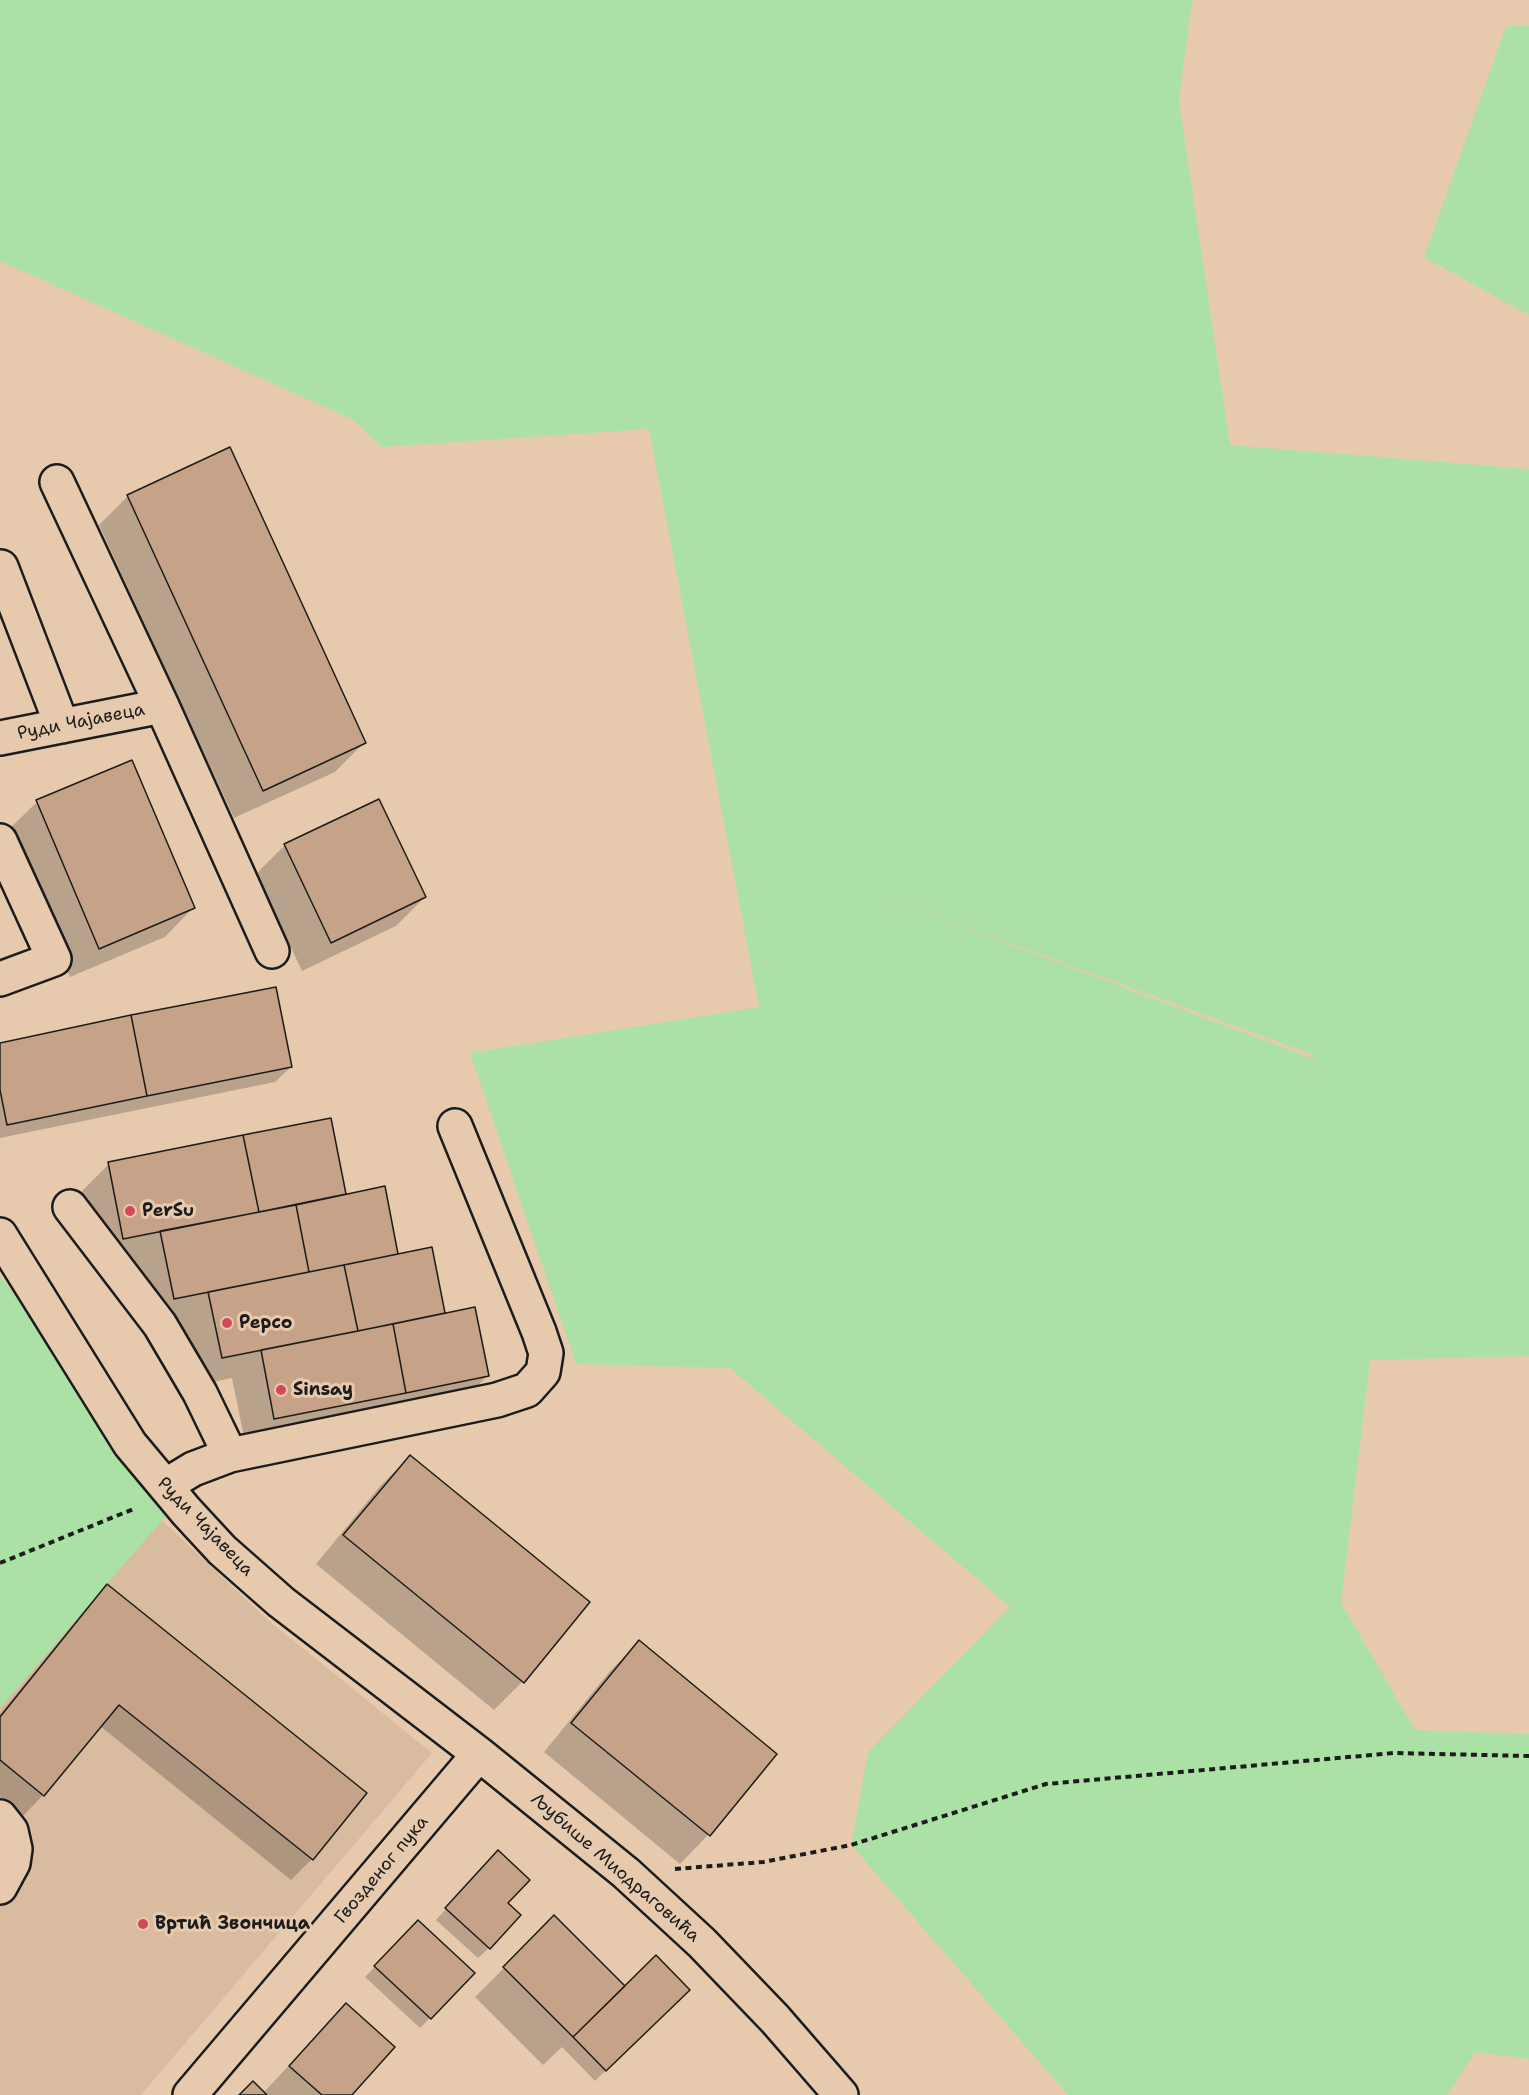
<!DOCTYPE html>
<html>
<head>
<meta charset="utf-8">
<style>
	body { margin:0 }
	canvas { display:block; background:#e7caae }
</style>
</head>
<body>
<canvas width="1529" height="2095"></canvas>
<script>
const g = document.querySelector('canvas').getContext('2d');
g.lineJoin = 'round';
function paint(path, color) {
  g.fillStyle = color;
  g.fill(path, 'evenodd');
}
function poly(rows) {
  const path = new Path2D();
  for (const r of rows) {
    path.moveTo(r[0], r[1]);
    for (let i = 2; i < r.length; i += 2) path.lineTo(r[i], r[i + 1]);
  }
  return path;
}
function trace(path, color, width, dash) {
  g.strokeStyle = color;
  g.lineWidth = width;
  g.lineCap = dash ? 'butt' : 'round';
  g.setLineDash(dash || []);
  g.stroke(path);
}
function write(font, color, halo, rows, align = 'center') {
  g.font = font + ' "Shantell Sans",sans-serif';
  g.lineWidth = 6;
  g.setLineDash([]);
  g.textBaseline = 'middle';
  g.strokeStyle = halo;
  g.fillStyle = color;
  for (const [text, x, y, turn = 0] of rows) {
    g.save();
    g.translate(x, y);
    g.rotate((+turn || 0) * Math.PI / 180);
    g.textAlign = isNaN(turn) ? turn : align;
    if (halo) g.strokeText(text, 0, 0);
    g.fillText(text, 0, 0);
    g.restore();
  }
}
paint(poly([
	[153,1512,268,1620,432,1753,141,2095,0,2095,0,1589]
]), '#d9bba0');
paint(poly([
	[0,0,1192,0,1179,101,1230,445,1529,469,1529,1356,1370,1360,1341,1603,1415,1730,1529,1734,1529,2059,1475,2052,1447,2095,1068,2095,851,1845,868,1752,1010,1607,730,1368,576,1364,470,1053,759,1007,649,429,381,447,354,420,0,261],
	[851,885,1314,1055,1314,1059],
	[1506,26,1529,26,1529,315,1424,257],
	[0,1276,130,1444,178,1502,0,1708]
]), '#abe1a4');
paint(poly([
	[128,496,364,743,335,772,234,818,99,525],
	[37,802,193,908,165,937,70,977,8,830],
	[285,845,425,897,396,926,302,971,256,874],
	[0,1044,291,1067,275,1082,0,1138],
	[330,1120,345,1196,397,1256,431,1249,444,1315,487,1376,459,1405,246,1447,232,1378,193,1386,180,1320,145,1327,131,1259,95,1267,80,1193,109,1164],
	[410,1457,522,1682,494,1710,316,1564,381,1485],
	[107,1586,365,1793,312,1859,291,1880,100,1726,43,1795,23,1816,0,1797,0,1714,87,1607],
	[639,1642,775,1754,708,1835,680,1864,544,1752,610,1671],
	[488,1862,506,1903,489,1948,478,1958,436,1920],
	[554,1918,624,1988,687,1990,595,2081,562,2047,543,2065,475,1997],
	[408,1932,430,2018,420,2028,365,1977],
	[346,2005,350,2095,240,2095,263,2093]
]), '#0003');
const building = poly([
	[230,447,366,743,263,791,127,495,230,447],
	[132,760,195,908,99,949,36,800,132,760],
	[379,799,426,897,331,943,284,844,379,799],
	[276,987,292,1067,147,1096,131,1015,276,987],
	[131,1015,147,1096,7,1125,0,1090,0,1043,131,1015],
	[331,1118,346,1194,259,1212,243,1135,331,1118],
	[243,1135,259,1212,123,1239,108,1162,243,1135],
	[385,1186,398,1254,309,1272,296,1205,385,1186],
	[296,1205,309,1272,174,1299,160,1231,296,1205],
	[432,1247,445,1313,358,1331,344,1265,432,1247],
	[344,1265,358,1331,222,1358,208,1292,344,1265],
	[475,1307,489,1376,406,1393,393,1324,475,1307],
	[393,1324,406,1393,274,1419,261,1350,393,1324],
	[410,1455,590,1602,524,1683,343,1535,410,1455],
	[107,1584,367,1793,313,1860,119,1705,44,1796,0,1760,0,1717,107,1584],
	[639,1640,777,1754,710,1836,571,1723,639,1640],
	[498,1850,530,1880,508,1903,521,1915,490,1949,445,1908,498,1850],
	[554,1915,625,1986,573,2037,503,1967,554,1915],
	[418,1920,475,1973,431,2019,374,1966,418,1920],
	[656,1955,690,1990,606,2071,573,2037,656,1955],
	[346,2003,395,2047,352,2095,322,2095,289,2066,346,2003],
	[253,2081,267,2095,239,2095,253,2081]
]);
paint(building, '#c5a288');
trace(building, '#1c1c1c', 1.5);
const minor = poly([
	[57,482,162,706,272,951],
	[1,567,62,726],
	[0,738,162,706],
	[0,841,54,959,0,979],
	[70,1207,160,1325,200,1393,230,1455],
	[0,1235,130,1444,186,1511,222,1550,281,1602,479,1754,626,1873,702,1943,775,2019,841,2095],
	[165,1486,193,1469,230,1455,497,1400,527,1390,543,1372,546,1353,539,1332,455,1126],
	[0,1817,11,1831,15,1849,13,1863,0,1887],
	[190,2095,479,1754]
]);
trace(minor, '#1c1c1c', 38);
trace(poly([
	[0,1563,136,1508],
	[675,1869,763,1862,851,1845,1046,1784,1394,1753,1529,1756]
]), '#1c1c1c', 4, [6, 4.5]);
trace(minor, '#e7caae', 33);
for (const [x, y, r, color] of [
	[130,1211,6,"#d1495b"],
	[227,1323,6,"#d1495b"],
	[281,1390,6,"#d1495b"],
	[143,1924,6,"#d1495b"]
]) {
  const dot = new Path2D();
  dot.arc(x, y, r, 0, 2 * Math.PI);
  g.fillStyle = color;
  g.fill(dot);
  trace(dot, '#e7caae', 2);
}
write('18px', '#1c1c1c', '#e7caae', [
	["Руди Чајавеца",81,722,-11],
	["Руди Чајавеца",205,1527,46],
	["Љубише Миодраговића",615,1868,41],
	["Гвозденог пука",382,1870,-50]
]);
write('bold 18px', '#1c1c1c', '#e7caae', [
	["PerSu",142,1211],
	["Pepco",239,1323],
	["Sinsay",293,1390],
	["Вртић Звончица",155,1924]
], 'left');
</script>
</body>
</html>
